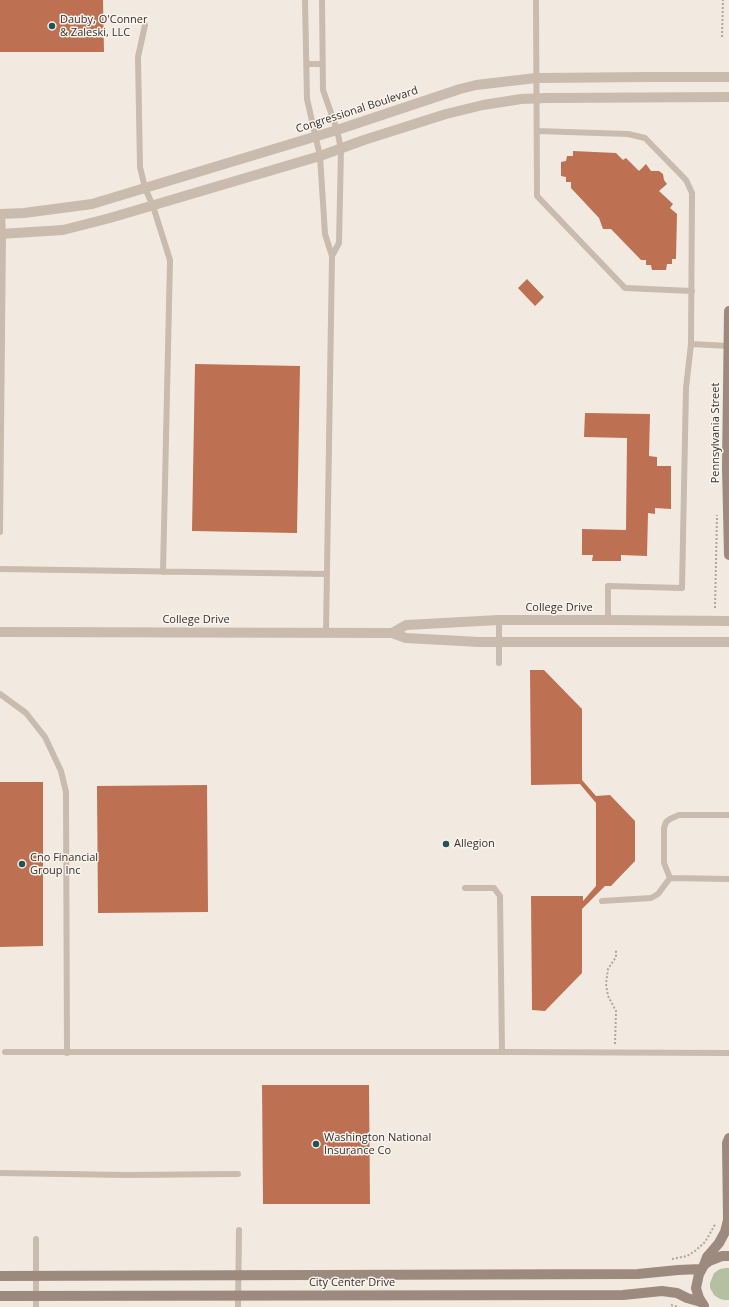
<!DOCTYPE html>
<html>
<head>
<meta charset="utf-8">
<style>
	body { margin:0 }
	canvas { display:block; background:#f2eae0 }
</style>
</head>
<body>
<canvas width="729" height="1307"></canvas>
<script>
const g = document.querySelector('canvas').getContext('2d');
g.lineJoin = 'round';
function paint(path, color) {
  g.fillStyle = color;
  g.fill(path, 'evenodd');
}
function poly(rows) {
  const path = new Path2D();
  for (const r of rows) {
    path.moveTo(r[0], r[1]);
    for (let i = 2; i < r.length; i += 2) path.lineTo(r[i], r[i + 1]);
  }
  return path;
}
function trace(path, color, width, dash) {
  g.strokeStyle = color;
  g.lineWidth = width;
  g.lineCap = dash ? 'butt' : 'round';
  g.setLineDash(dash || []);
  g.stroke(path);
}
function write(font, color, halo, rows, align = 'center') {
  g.font = font + ' "Open Sans",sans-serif';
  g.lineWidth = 3;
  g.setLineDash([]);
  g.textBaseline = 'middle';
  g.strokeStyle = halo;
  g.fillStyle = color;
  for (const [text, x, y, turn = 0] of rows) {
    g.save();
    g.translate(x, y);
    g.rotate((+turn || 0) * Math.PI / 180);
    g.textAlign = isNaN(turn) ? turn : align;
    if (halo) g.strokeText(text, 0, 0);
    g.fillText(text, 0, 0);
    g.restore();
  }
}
paint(poly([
	[726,1268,729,1268,729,1300,725,1300,720,1299,714,1295,710,1288,710,1283,714,1273,720,1269]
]), '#b4c0a1');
paint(poly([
	[0,0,103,0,104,52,0,52],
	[573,151,616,153,623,160,626,158,639,171,646,164,651,171,659,171,663,174,664,180,667,184,659,191,673,204,670,208,677,214,676,259,672,259,672,264,667,264,666,270,652,270,651,265,646,265,646,260,641,260,611,229,603,229,599,218,571,188,571,182,566,182,566,177,561,176,561,162,566,161,567,156,573,156],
	[527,279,544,297,535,306,518,288],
	[195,364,300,366,297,533,192,531],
	[585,413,650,414,649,456,657,457,657,466,671,466,671,509,655,508,655,514,648,513,647,556,621,555,621,561,592,561,593,555,582,555,582,529,626,530,627,438,584,437],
	[530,670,544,670,582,709,582,780,596,796,610,795,635,821,635,861,611,886,605,886,582,909,582,973,545,1011,532,1010,531,896,583,896,583,901,596,886,596,803,580,784,531,785],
	[0,782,43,782,43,946,0,947],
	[207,785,208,912,98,913,97,786],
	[262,1085,369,1085,370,1204,263,1204]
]), '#bd7052');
trace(poly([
	[722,37,723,0],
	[715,608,717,515],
	[615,1044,616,1011,608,996,606,984,608,969,616,957,616,950],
	[672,1259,687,1256,695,1251,705,1242,716,1223],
	[671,1305,679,1307]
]), '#b5a597', 2, [2, 2]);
trace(poly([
	[305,0,307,99,320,156,325,234,332,256,326,632],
	[322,0,323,90,337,130,341,149,339,243,332,256],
	[536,0,537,196,625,288,692,291],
	[145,25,138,57,140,167,145,188,153,206,170,260,163,572],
	[307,64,322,64],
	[537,131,628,134,645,138,686,180,692,193,691,344],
	[0,532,3,234,2,214],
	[0,569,327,574],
	[608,620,608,586,682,588,686,388,691,344,729,346],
	[499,663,499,620],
	[0,694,26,713,45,737,61,771,66,792,67,1053],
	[670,878,664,863,664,828,666,822,670,819,679,815,729,815],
	[465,888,494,888,500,896,502,1052],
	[602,901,651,898,658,894,670,878,729,879],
	[5,1052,509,1052,729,1053],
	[0,1173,127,1175,238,1174],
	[36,1307,36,1239],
	[238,1307,239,1230]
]), '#c9bbad', 6);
trace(poly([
	[0,214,24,213,92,204,337,130,460,89,476,85,536,78,649,77,729,77],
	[0,234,63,230,110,218,320,156,364,140,446,114,483,105,521,99,547,98,729,97],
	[0,632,392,633,406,638,479,642,729,642],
	[392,633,406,625,499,620,608,620,729,621]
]), '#c9bbad', 10);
trace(poly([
	[729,311,727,467,729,555],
	[704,1265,707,1257,719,1243,725,1232,728,1220,727,1143,729,1138],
	[0,1276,638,1274,678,1270,701,1269],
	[0,1296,623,1295,662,1291,677,1293,687,1298,701,1302],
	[704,1306,699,1298,696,1288,699,1274,704,1265,709,1261,722,1256,729,1256]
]), '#9d8a7e', 10);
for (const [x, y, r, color] of [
	[52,26,4,"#235257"],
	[446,844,4,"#235257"],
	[22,864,4,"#235257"],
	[316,1144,4,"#235257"]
]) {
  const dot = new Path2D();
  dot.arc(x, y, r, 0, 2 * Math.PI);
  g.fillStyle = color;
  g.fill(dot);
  trace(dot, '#f9f4ed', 1.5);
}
write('11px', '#382f2b', '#f9f4ed', [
	["Dauby, O'Conner",60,20],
	["& Zaleski, LLC",60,33],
	["Allegion",454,844],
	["Cno Financial",30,858],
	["Group Inc",30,871],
	["Washington National",324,1138],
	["Insurance Co",324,1151]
], 'left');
write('11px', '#382f2b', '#f9f4ed', [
	["Congressional Boulevard",357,110,-18],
	["Pennsylvania Street",716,433,-90],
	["College Drive",559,608],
	["College Drive",196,620],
	["City Center Drive",352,1283]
]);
</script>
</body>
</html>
